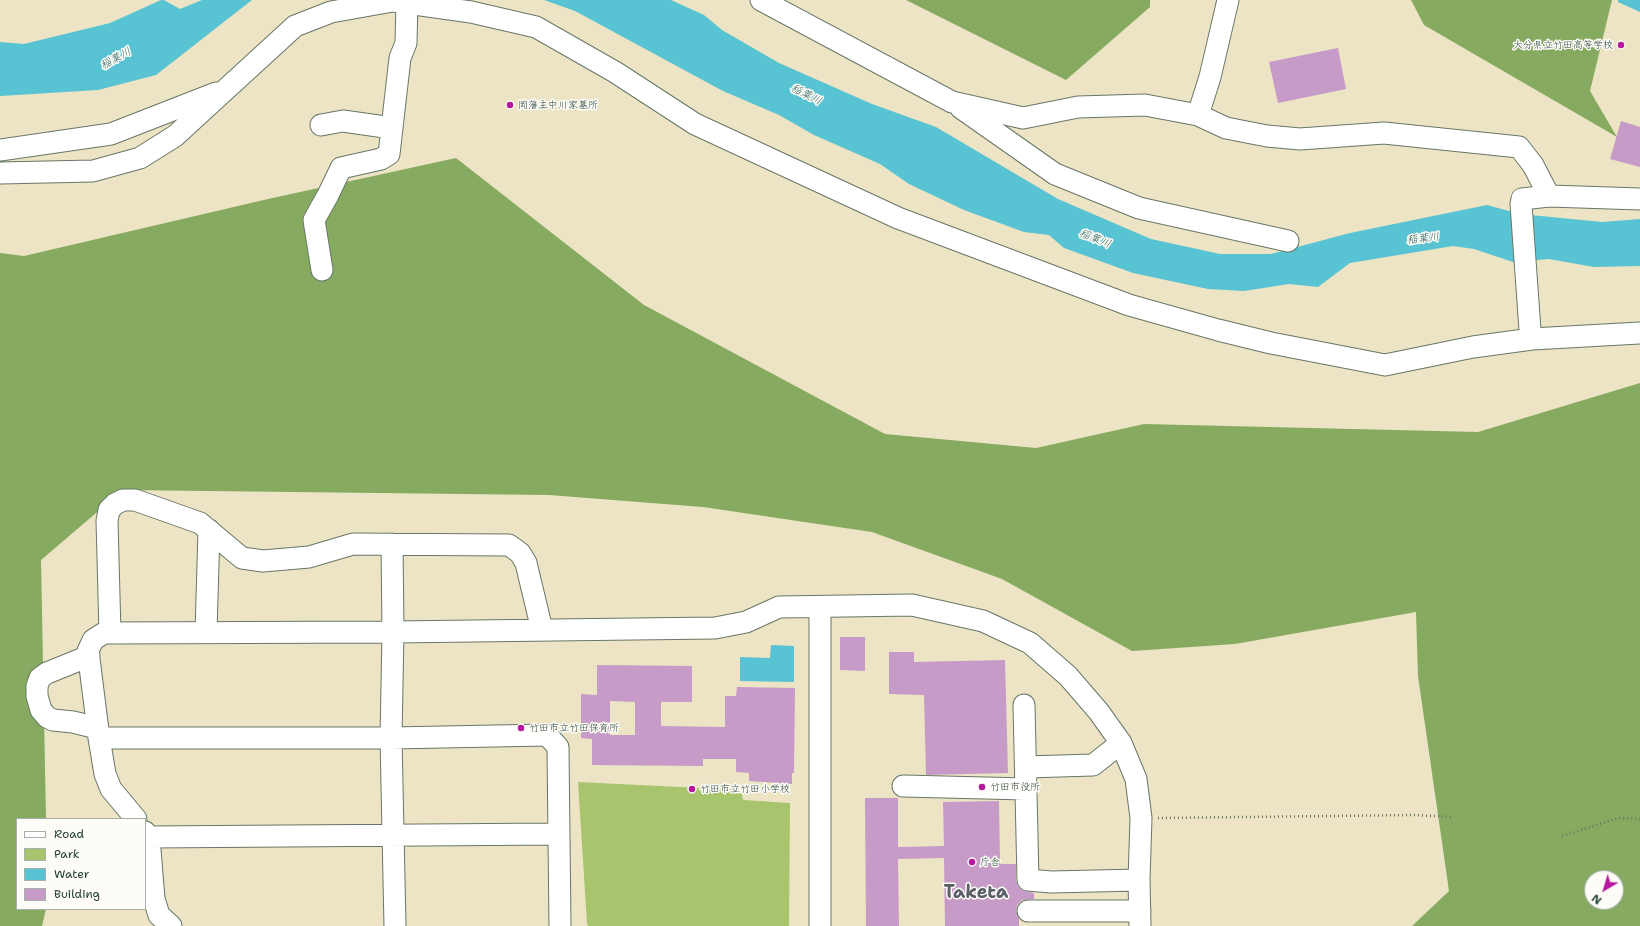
<!DOCTYPE html>
<html>
<head>
<meta charset="utf-8">
<style>
	body { margin:0 }
	#map { position:relative; width:1640px; height:926px; overflow:hidden; background:#ece4c4; font-family:"Shantell Sans",sans-serif }
	canvas { display:block }
	.legend { position:absolute; left:16px; top:818px; width:130px; height:92px; box-sizing:border-box; background:#fdfcf7; border:1px solid #a4b0a9; margin:0; padding:5px 7px; list-style:none; font-size:12px; color:#1f3d34 }
	.legend li { display:flex; align-items:center; gap:8px; height:20px }
	.legend b { width:20px; border:1px solid #a4b0a9 }
	.north { position:absolute; left:1584px; top:870px; width:40px; height:40px; box-sizing:border-box; background:#fdfcf7; border:1px solid #a4b0a9; border-radius:50%; rotate:218deg; font-size:11px; font-weight:700; line-height:16px; text-align:center; color:#1f3d34 }
	.north::after { content:''; display:block; margin:auto; width:14px; height:18px; background:#b5179e; clip-path:polygon(50% 0,100% 100%,50% 72%,0 100%) }
</style>
</head>
<body>
<div id="map">
<canvas width="1640" height="926"></canvas>
<ul class="legend">
<li><b style="height:5px;background:#fff"></b>Road</li>
<li><b style="height:11px;background:#a8c56d"></b>Park</li>
<li><b style="height:11px;background:#58c3d2"></b>Water</li>
<li><b style="height:11px;background:#c69bc7"></b>Building</li>
</ul>
<div class="north">N</div>
</div>
<script>
const g = document.querySelector('canvas').getContext('2d');
g.lineJoin = 'round';
function paint(path, color) {
  g.fillStyle = color;
  g.fill(path, 'evenodd');
}
function poly(rows) {
  const path = new Path2D();
  for (const r of rows) {
    path.moveTo(r[0], r[1]);
    for (let i = 2; i < r.length; i += 2) path.lineTo(r[i], r[i + 1]);
  }
  return path;
}
function trace(path, color, width, dash) {
  g.strokeStyle = color;
  g.lineWidth = width;
  g.lineCap = dash ? 'butt' : 'round';
  g.setLineDash(dash || []);
  g.stroke(path);
}
function write(font, color, halo, rows, align = 'center') {
  g.font = font + ' "Shantell Sans","Klee One",sans-serif';
  g.lineWidth = 3;
  g.setLineDash([]);
  g.textBaseline = 'middle';
  g.strokeStyle = halo;
  g.fillStyle = color;
  for (const [text, x, y, turn = 0] of rows) {
    g.save();
    g.translate(x, y);
    g.rotate((+turn || 0) * Math.PI / 180);
    g.textAlign = isNaN(turn) ? turn : align;
    if (halo) g.strokeText(text, 0, 0);
    g.fillText(text, 0, 0);
    g.restore();
  }
}
paint(poly([
	[578,782,741,790,743,800,790,803,789,926,588,926,587,923]
]), '#a8c56d');
paint(poly([
	[906,0,1150,0,1150,7,1066,80],
	[1411,0,1612,0,1590,91,1617,137,1424,25],
	[456,158,644,305,885,434,1036,448,1144,424,1478,432,1640,383,1640,926,1412,926,1449,891,1418,676,1416,612,1235,644,1132,651,1002,579,872,532,703,507,549,495,123,490,41,560,46,819,17,819,17,909,46,909,42,926,0,926,0,253,24,256,268,199],
	[1592,878,1616,878,1616,902,1592,902]
]), '#86aa60');
paint(poly([
	[161,0,164,0,180,9,202,0,252,0,156,75,98,90,0,96,0,42,24,44,110,23],
	[544,0,671,0,704,15,722,30,779,63,872,104,936,127,1058,199,1151,239,1220,254,1271,254,1350,233,1487,205,1520,214,1602,222,1640,219,1640,266,1594,267,1549,259,1513,262,1474,249,1453,246,1350,263,1318,287,1289,284,1244,291,1208,289,1133,273,1064,248,1049,235,1024,232,964,210,909,184,880,164,814,135,779,115,723,91,575,11],
	[1618,0,1640,0,1640,12,1618,2],
	[771,645,794,646,794,682,740,681,740,657,770,658]
]), '#58c3d2');
paint(poly([
	[1338,48,1346,89,1278,103,1269,62],
	[1621,121,1640,127,1640,167,1610,159],
	[840,637,865,637,865,671,840,670],
	[889,652,914,652,914,662,1005,660,1008,773,926,775,924,695,889,694],
	[597,665,692,666,692,702,661,702,661,726,725,727,725,696,736,696,737,687,795,688,794,773,792,773,792,784,749,781,749,773,736,772,736,759,703,759,703,766,592,765,592,739,581,738,581,694,597,695],
	[610,701,635,702,635,735,610,735],
	[865,798,898,798,898,847,944,846,943,802,999,801,1000,864,1016,864,1016,880,1018,886,1022,890,1034,893,1034,899,1022,900,1017,905,1016,911,1019,918,1019,926,945,926,944,858,898,859,899,926,866,926]
]), '#c69bc7');
const minor = poly([
	[761,0,952,102,1023,118,1078,107,1145,105,1198,115],
	[1228,0,1210,77,1198,115,1226,128,1267,136,1300,139,1384,133,1519,147,1533,165,1549,196],
	[961,108,1055,174,1139,208,1288,241],
	[321,125,343,121,392,128],
	[0,150,111,134,216,93],
	[0,173,93,171,140,158,175,136,295,26,331,12,393,1,471,12,536,27,615,72,695,124,898,218,1129,305,1218,330,1271,343,1385,365,1473,347,1532,339,1640,333],
	[322,270,314,220,328,195,341,168,381,159,389,154,400,58,406,43,407,3],
	[1532,339,1530,330,1521,204,1522,199,1549,196,1640,199],
	[392,544,393,632,391,738,395,926],
	[820,607,820,926],
	[206,632,209,530],
	[110,633,107,521,109,510,115,504,123,500,135,500,200,523,242,558,263,561,309,557,353,544,509,545,520,553,526,563,542,630],
	[89,656,47,673,40,678,37,686,37,696,41,710,47,717,53,720,73,722,97,728],
	[1024,705,1028,880,1051,882,1139,880],
	[99,738,391,738,547,735,558,747,560,926],
	[1026,767,1093,765,1121,743],
	[903,786,1026,789],
	[136,819,111,789,105,774,99,738,88,651,93,640,104,633,393,632,715,628,746,622,779,607,912,605,983,621,1030,643,1068,676,1099,712,1121,743,1136,779,1141,818,1139,880,1140,926],
	[145,832,149,837,154,899,159,915,171,926],
	[149,837,558,834],
	[1028,911,1140,911]
]);
trace(minor, '#677766', 23);
trace(poly([
	[1158,818,1414,815,1452,817],
	[1562,836,1619,818,1640,819]
]), '#677766', 2.5, [1, 3]);
trace(minor, '#fff', 21);
for (const [x, y, r, color] of [
	[1621,45,4,"#b5179e"],
	[510,105,4,"#b5179e"],
	[521,728,4,"#b5179e"],
	[982,787,4,"#b5179e"],
	[692,789,4,"#b5179e"],
	[972,862,4,"#b5179e"]
]) {
  const dot = new Path2D();
  dot.arc(x, y, r, 0, 2 * Math.PI);
  g.fillStyle = color;
  g.fill(dot);
  trace(dot, '#fdfcf7', 1.5);
}
write('10px', '#1f3d34', '#fdfcf7', [
	["大分県立竹田高等学校",1613,45,"right"],
	["岡藩主中川家墓所",518,105],
	["竹田市立竹田保育所",529,728],
	["竹田市役所",990,787],
	["竹田市立竹田小学校",700,789],
	["庁舎",980,862]
], 'left');
write('italic 11px', '#2d5e5c', '#fdfcf7', [
	["稲葉川",116,59,-29],
	["稲葉川",806,95,27],
	["稲葉川",1095,239,22],
	["稲葉川",1423,239,-7]
]);
write('bold 18px', '#595e67', '#fdfcf7', [
	["Taketa",976,893]
]);
</script>
</body>
</html>
